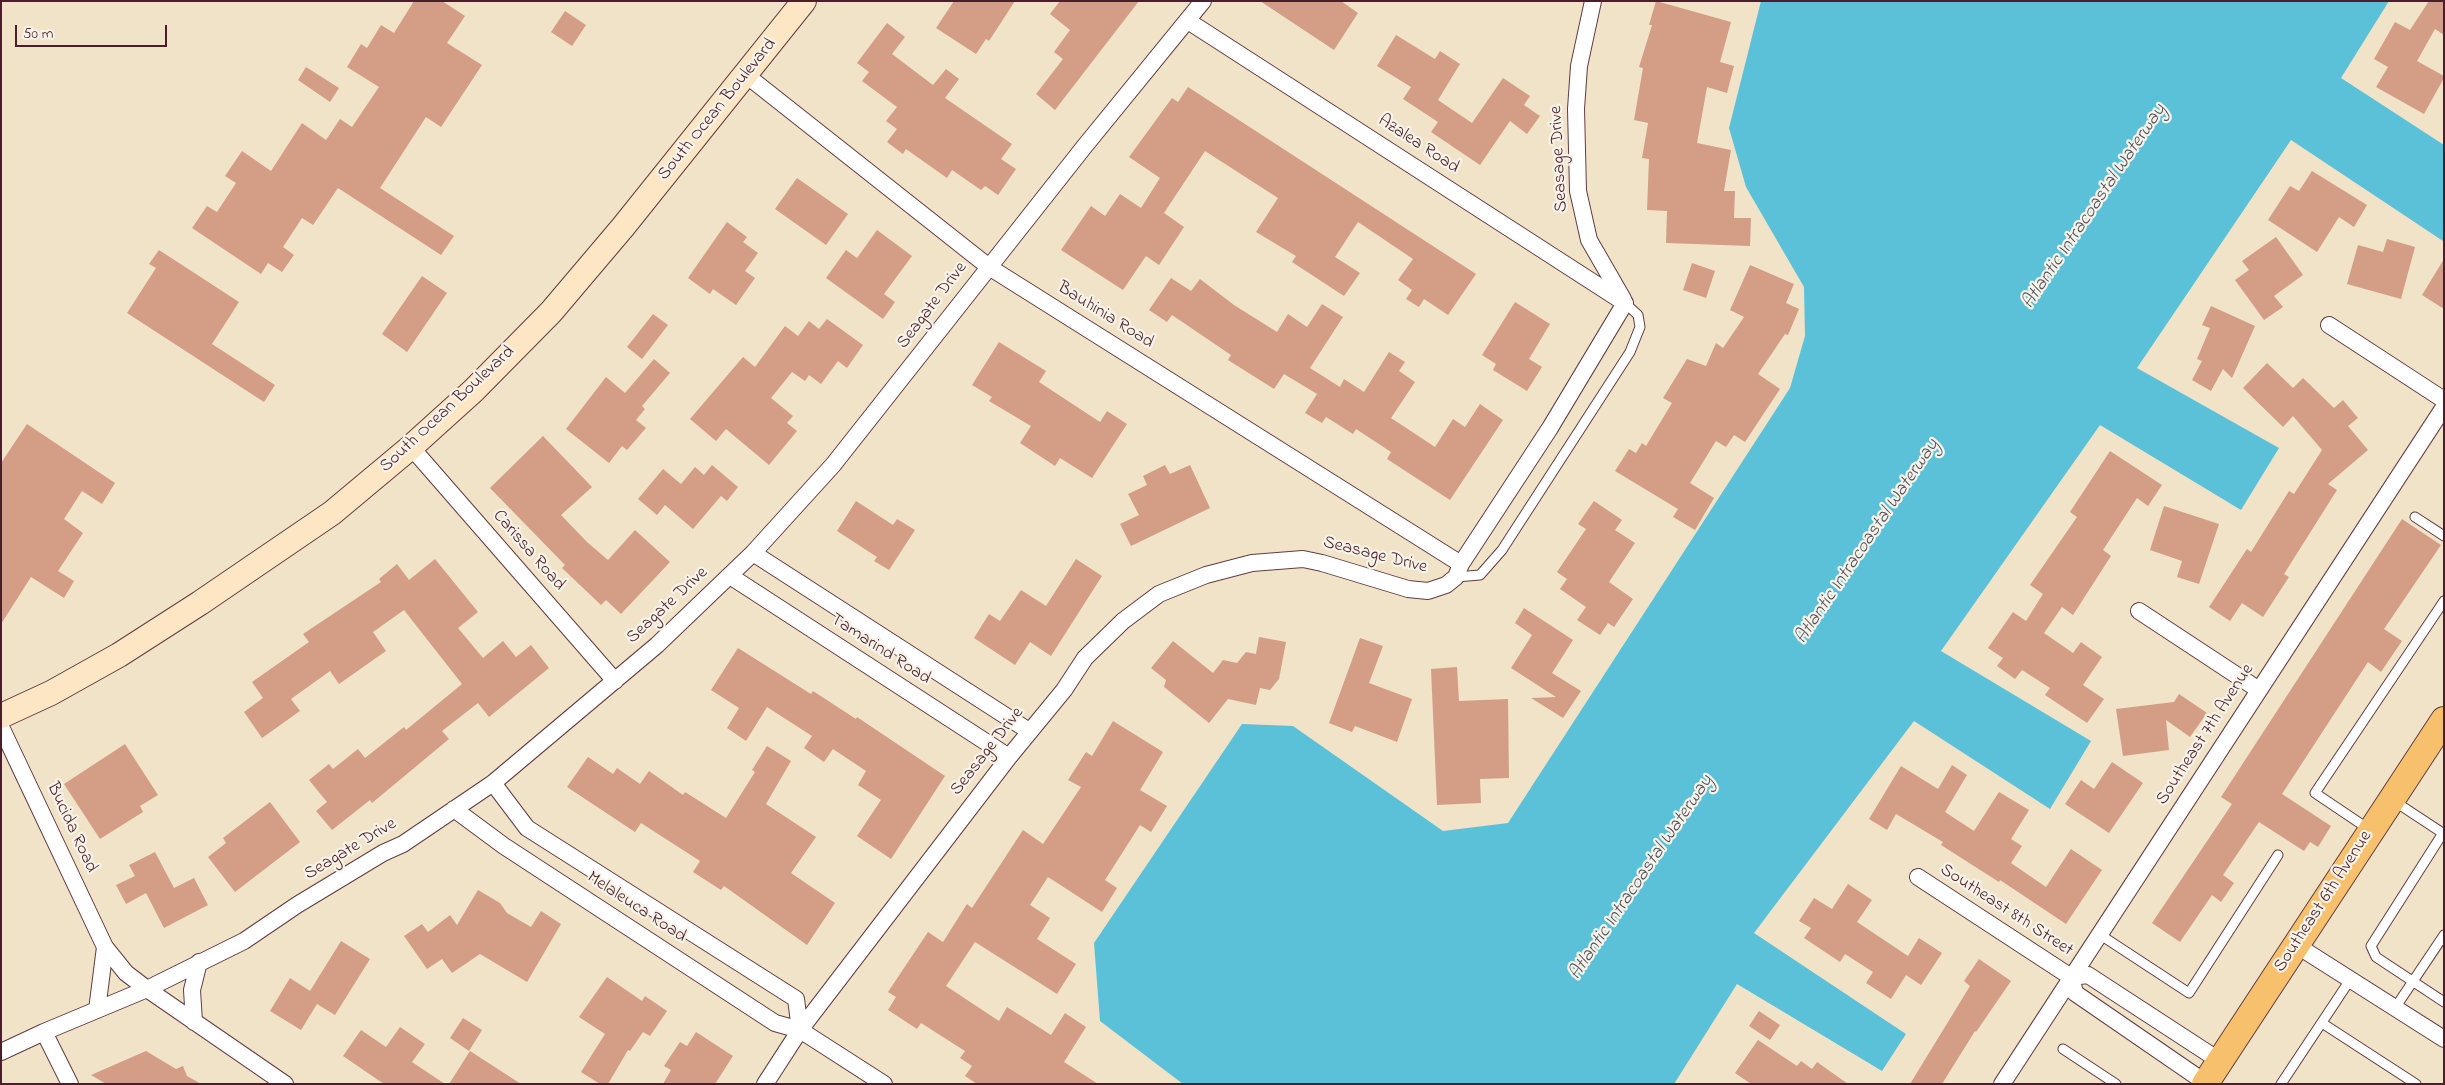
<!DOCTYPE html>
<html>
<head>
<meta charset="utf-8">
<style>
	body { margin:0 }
	#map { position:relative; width:2445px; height:1085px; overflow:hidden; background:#f0e3c8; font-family:"Indie Flower",sans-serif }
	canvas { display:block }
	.frame { position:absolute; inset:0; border:2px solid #4a1f2b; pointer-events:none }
	.scale { position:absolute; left:15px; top:25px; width:152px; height:22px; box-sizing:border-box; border:2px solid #4a1f2b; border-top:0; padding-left:6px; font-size:15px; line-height:18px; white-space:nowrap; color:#4a1f2b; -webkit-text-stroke:4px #f7f3e8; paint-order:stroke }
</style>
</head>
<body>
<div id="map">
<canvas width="2445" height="1085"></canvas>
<div class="frame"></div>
<div class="scale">50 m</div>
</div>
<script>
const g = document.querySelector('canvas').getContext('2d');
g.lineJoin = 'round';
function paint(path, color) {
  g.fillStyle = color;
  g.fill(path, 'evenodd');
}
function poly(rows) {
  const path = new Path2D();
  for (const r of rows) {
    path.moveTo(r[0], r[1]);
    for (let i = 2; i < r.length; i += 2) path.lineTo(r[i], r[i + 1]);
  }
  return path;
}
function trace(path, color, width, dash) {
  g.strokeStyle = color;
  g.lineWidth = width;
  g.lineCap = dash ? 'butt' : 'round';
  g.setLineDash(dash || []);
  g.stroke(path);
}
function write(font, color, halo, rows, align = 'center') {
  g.font = font + ' "Indie Flower",sans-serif';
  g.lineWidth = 4.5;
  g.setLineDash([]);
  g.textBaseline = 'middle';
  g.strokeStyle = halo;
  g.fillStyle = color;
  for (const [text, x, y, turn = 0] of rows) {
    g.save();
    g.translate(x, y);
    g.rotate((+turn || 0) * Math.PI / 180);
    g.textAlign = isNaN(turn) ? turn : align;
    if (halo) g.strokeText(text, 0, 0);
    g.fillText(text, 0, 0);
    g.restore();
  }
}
paint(poly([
	[1761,1,2389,1,2341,78,2444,145,2444,239,2443,241,2291,140,2137,368,2279,448,2241,510,2100,425,1941,651,2091,741,2050,809,1914,721,1754,933,1906,1034,1882,1071,1737,984,1674,1084,1183,1084,1100,1021,1094,943,1242,724,1293,726,1443,831,1508,823,1790,388,1805,336,1804,287,1746,187,1729,128]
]), '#5bc1d9');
paint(poly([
	[414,1,442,1,465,16,447,43,482,65,441,127,426,117,380,188,454,236,441,255,338,188,313,225,302,218,283,247,294,255,282,272,268,263,261,274,192,228,207,206,217,212,236,183,225,176,242,151,271,171,302,123,326,140,340,119,352,127,379,87,347,67,361,44,367,48,381,25,394,33],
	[954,1,1015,1,989,41,986,39,976,54,936,28],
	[1060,1,1139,1,1055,110,1036,94,1063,59,1054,52,1070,30,1050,14],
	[1260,1,1341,1,1358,13,1334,50],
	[1656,1,1731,22,1720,62,1734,66,1727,93,1707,87,1697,143,1731,150,1724,191,1735,191,1734,218,1751,218,1750,246,1666,243,1667,211,1647,210,1649,159,1642,158,1648,123,1634,120,1643,68,1639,67,1652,25,1649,25],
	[2429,1,2444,1,2444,35,2435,29,2417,61,2444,76,2444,78,2424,114,2376,87,2388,67,2374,59,2395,22,2410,30],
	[565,11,586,25,572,46,551,32],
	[887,23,905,37,892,54,933,85,946,69,959,79,945,98,1012,144,1001,159,1016,169,998,195,985,186,981,190,952,170,947,178,906,149,903,154,887,142,897,129,886,121,897,107,862,81,869,72,857,63],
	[1396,35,1435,59,1440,51,1460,64,1438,100,1472,123,1503,78,1530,96,1524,105,1540,116,1527,134,1510,121,1480,165,1431,132,1438,122,1403,99,1411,87,1377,66],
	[306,67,339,88,330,102,298,80],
	[1188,87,1476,274,1448,315,1424,299,1419,307,1406,299,1412,290,1398,280,1413,259,1358,222,1335,257,1360,273,1344,296,1292,262,1296,256,1256,232,1278,198,1205,151,1164,213,1184,227,1159,265,1146,256,1123,290,1061,250,1091,206,1105,216,1120,194,1141,208,1160,178,1129,157,1172,98,1178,102],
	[2312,171,2367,205,2354,227,2339,217,2317,252,2268,220,2290,186,2299,191],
	[797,178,848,214,826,245,775,209],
	[727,222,747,237,743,242,758,253,745,271,755,278,736,305,713,289,710,294,688,278],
	[877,230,912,256,884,294,895,302,883,319,826,278,846,250,857,258],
	[2276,237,2303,275,2274,296,2283,307,2264,320,2235,280,2249,270,2242,261],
	[2387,239,2415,247,2401,299,2347,284,2358,245,2383,252],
	[159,250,239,302,212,344,275,385,264,402,127,313,156,268,149,264],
	[2444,259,2444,309,2422,295],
	[1692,263,1715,271,1706,298,1683,290],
	[1750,265,1794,284,1786,303,1799,309,1788,335,1785,334,1758,374,1780,389,1745,442,1734,435,1726,447,1716,441,1690,483,1714,498,1695,530,1673,517,1678,509,1615,471,1629,449,1636,453,1642,443,1646,446,1672,403,1663,398,1687,359,1706,366,1716,343,1723,348,1744,317,1730,310],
	[422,276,447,293,407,352,382,334],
	[1171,278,1191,291,1200,279,1234,305,1277,332,1288,314,1307,327,1322,304,1343,317,1310,368,1340,387,1344,379,1364,392,1389,352,1405,362,1399,371,1415,382,1391,418,1435,447,1453,419,1465,427,1480,404,1503,420,1450,500,1387,459,1391,452,1356,429,1353,434,1326,417,1322,423,1305,413,1317,394,1284,374,1274,389,1228,360,1231,355,1172,315,1167,322,1149,310],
	[1515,302,1550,324,1529,359,1542,367,1527,391,1493,370,1496,364,1482,355],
	[2211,306,2255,326,2232,378,2223,369,2211,391,2192,380,2202,361,2197,359,2210,328,2202,325],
	[653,314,668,325,642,359,627,347],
	[827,319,863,345,847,368,838,361,821,384,809,375,805,381,792,372,771,398,793,416,787,423,797,431,769,465,726,429,716,441,690,419,743,357,755,367,785,326,798,336,809,321,819,329],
	[999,342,1046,371,1039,382,1100,422,1107,411,1127,424,1092,478,1060,458,1055,466,1020,443,1031,426,989,401,992,397,972,385],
	[654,359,670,373,642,406,645,409,636,420,646,428,627,450,622,446,609,463,566,429,606,377,625,393],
	[2267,363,2293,388,2303,378,2334,408,2343,400,2358,418,2348,426,2368,450,2328,484,2337,490,2284,574,2289,577,2263,617,2242,603,2230,621,2209,607,2247,549,2251,552,2289,491,2294,494,2322,450,2293,416,2283,427,2243,388],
	[27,424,115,483,102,504,82,491,64,519,83,533,58,571,74,581,64,598,31,577,1,624,1,463],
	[543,436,592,487,561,515,587,542,608,560,635,530,670,562,621,614,606,600,601,605,562,568,565,565,490,488],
	[2110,451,2162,485,2148,506,2137,498,2103,550,2111,556,2073,615,2062,607,2044,633,2073,653,2081,642,2102,657,2083,685,2104,699,2087,723,2045,695,2050,688,2022,670,2015,679,1997,666,2003,658,1988,648,2013,612,2026,621,2043,594,2030,585,2077,517,2070,512],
	[712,465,738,487,727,501,721,496,693,529,665,505,657,515,638,499,663,469,681,484,695,467,704,475],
	[1165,465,1170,474,1190,465,1210,508,1131,546,1120,524,1139,515,1128,494,1147,485,1143,476],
	[856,501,893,525,897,519,915,530,889,570,874,561,877,557,837,531],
	[1594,501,1622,520,1615,530,1635,543,1609,582,1633,599,1614,627,1608,623,1600,635,1577,620,1586,607,1560,589,1567,579,1557,572,1586,529,1578,524],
	[2164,506,2219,524,2199,584,2177,577,2182,561,2150,550],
	[2402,519,2441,545,2384,629,2402,641,2381,672,2368,662,2282,794,2331,826,2318,847,2310,842,2304,851,2259,822,2223,875,2234,883,2221,902,2212,895,2180,942,2152,923,2232,804,2221,797],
	[435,559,478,612,458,628,483,658,503,641,516,657,531,645,549,668,489,717,478,703,442,731,449,739,372,803,370,800,332,830,316,811,327,802,309,780,329,764,333,769,358,749,365,758,404,727,406,730,462,684,404,610,373,632,386,651,339,684,330,671,291,699,300,711,262,738,244,712,263,698,252,682,309,642,303,634,381,582,379,579,397,564,409,580],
	[1076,559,1102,576,1051,656,1030,642,1015,665,974,638,989,614,1000,621,1021,590,1046,606],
	[1524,608,1573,640,1552,673,1581,691,1563,718,1531,698,1556,697,1511,668,1532,635,1515,623],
	[1259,637,1286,642,1279,679,1270,690,1260,688,1256,705,1228,699,1209,723,1164,687,1166,680,1151,668,1173,641,1213,673,1223,660,1237,663,1246,652,1256,654],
	[1360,638,1383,646,1369,683,1412,699,1397,742,1355,726,1352,732,1329,723],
	[738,648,811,694,813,691,856,719,857,717,945,776,891,859,857,836,881,800,858,785,866,771,833,749,824,762,804,748,812,736,767,707,746,741,727,728,739,708,711,690],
	[1457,667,1459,701,1508,699,1509,778,1480,779,1481,803,1437,805,1431,669],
	[2179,694,2207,713,2190,737,2166,720,2169,750,2123,756,2116,709,2174,702],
	[1113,721,1163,752,1140,790,1167,806,1151,832,1140,825,1105,880,1117,888,1102,912,1048,877,1030,905,1050,918,1037,939,1076,964,1057,994,975,942,946,986,999,1021,1007,1007,1051,1035,1065,1013,1086,1027,1064,1062,1098,1084,977,1084,965,1076,972,1066,960,1058,965,1051,921,1023,917,1029,888,1010,896,997,888,992,928,932,943,942,967,904,972,908,1023,830,1043,844,1081,787,1068,780,1086,752,1092,756],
	[125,744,158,795,140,806,143,812,100,839,64,784],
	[767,746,791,761,766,804,816,837,791,873,835,903,807,945,724,886,721,890,693,872,700,861,641,823,635,832,567,787,588,757,613,774,617,768,640,784,649,771,683,795,685,792,726,818,755,772,752,770],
	[2112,762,2143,783,2109,833,2065,804,2081,780,2094,789],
	[1952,765,1967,775,1945,812,1974,831,1999,792,2029,810,2011,839,2022,846,2011,863,2046,887,2071,849,2102,870,2066,924,2000,880,1999,882,1941,845,1943,842,1896,814,1887,830,1869,819,1901,766,1938,789],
	[270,802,300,842,235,892,208,857,226,843,223,838],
	[155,852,174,888,194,878,208,905,164,928,146,893,126,904,116,885,135,876,129,865],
	[1848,884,1872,900,1857,922,1908,956,1919,938,1942,953,1921,985,1906,975,1891,999,1866,983,1873,972,1845,954,1840,962,1804,938,1811,928,1799,921,1814,898,1832,909],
	[478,890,500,903,507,913,531,927,541,911,561,924,527,982,480,954,452,973,442,959,427,969,404,936,422,924,428,932,450,915,457,925],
	[341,941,370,959,335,1015,317,1004,301,1030,270,1011,290,978,310,991],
	[1979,959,2011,981,1976,1032,1975,1031,1942,1084,1910,1084,1970,986,1964,981],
	[607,977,642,1001,645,996,667,1011,650,1036,643,1032,630,1051,628,1050,608,1084,600,1084,581,1072,605,1034,579,1017],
	[1759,1011,1780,1025,1770,1040,1749,1026],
	[463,1018,482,1030,469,1051,450,1038],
	[400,1027,425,1044,412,1062,445,1084,384,1084,343,1056,361,1030,386,1047],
	[696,1032,733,1056,715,1084,663,1084,671,1070,664,1066,680,1042,687,1046],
	[1758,1040,1797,1066,1801,1061,1812,1069,1817,1062,1848,1084,1751,1084,1735,1073],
	[146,1051,176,1069,183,1066,187,1076,201,1084,106,1084,91,1075],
	[470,1051,521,1084,449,1084]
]), '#d39e85');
const service = poly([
	[2415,517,2444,536],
	[1456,577,1480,575,1502,550,1630,352,1640,327,1638,315,1625,303],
	[2394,801,2444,834],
	[2370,830,2315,793,2444,601],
	[2443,833,2371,946,2376,957,2444,1002],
	[2099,934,2189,993,2278,855],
	[2395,1008,2444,935],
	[2322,1023,2416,1084],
	[2063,1049,2116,1084],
	[2281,1084,2350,980]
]);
const minor = poly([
	[1593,1,1579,66,1576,109,1578,191,1589,240,1623,299],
	[1188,21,1625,303],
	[746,75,989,267,1461,564],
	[2329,325,2444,400],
	[411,447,615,681],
	[753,553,1029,731],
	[730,576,1009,757],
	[2139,611,2259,690],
	[1,727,105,947,126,973,147,989,285,1084],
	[493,783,527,828,796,999,800,1030],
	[454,809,504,846,775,1023,800,1030,884,1084],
	[1918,877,2071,977,2088,975,2220,1061],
	[2296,945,2444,1039],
	[2071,977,2075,993,2206,1083],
	[97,1010,105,947],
	[194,1022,192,990,199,962],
	[44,1032,70,1084],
	[1,1052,44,1032,147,989,244,941,297,905,383,853,403,844,493,783,657,645,753,553,833,465,1084,147,1203,1],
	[765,1084,800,1030,1009,757,1064,690,1085,658,1123,621,1159,594,1206,575,1252,563,1303,559,1322,563,1408,589,1428,591,1446,585,1456,577,1461,564,1550,428,1625,303],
	[2002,1084,2444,407]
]);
const secondary = poly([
	[1,716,51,693,119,655,200,603,332,513,411,447,473,391,551,312,623,227,804,1]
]);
const primary = poly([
	[2205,1084,2444,720]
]);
trace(service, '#633c43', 11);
trace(minor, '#633c43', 18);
trace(secondary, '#633c43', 26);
trace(primary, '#633c43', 28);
trace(service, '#fff', 9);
trace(minor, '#fff', 16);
trace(secondary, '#fce6c4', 24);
trace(primary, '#f7c06c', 26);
write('18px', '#4a1f2b', '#f7f3e8', [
	["South Ocean Boulevard",718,110,-51],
	["Azalea Road",1418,145,33],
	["Seasage Drive",1560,159,-93],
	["Seagate Drive",933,306,-53],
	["Bauhinia Road",1105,316,32],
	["South Ocean Boulevard",448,410,-43],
	["Carissa Road",528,551,49],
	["Seasage Drive",1375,556,14],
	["Seagate Drive",668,606,-43],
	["Tamarind Road",880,650,33],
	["Southeast 7th Avenue",2206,735,-57],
	["Seasage Drive",988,752,-52],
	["Bucida Road",71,828,65],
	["Seagate Drive",351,850,-31],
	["Southeast 6th Avenue",2324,902,-57],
	["Melaleuca Road",636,908,33],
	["Southeast 8th Street",2006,911,33]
]);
write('italic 19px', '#4f505f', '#f7f3e8', [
	["Atlantic Intracoastal Waterway",2095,207,-56],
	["Atlantic Intracoastal Waterway",1868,542,-56],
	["Atlantic Intracoastal Waterway",1642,878,-56]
]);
</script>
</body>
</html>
